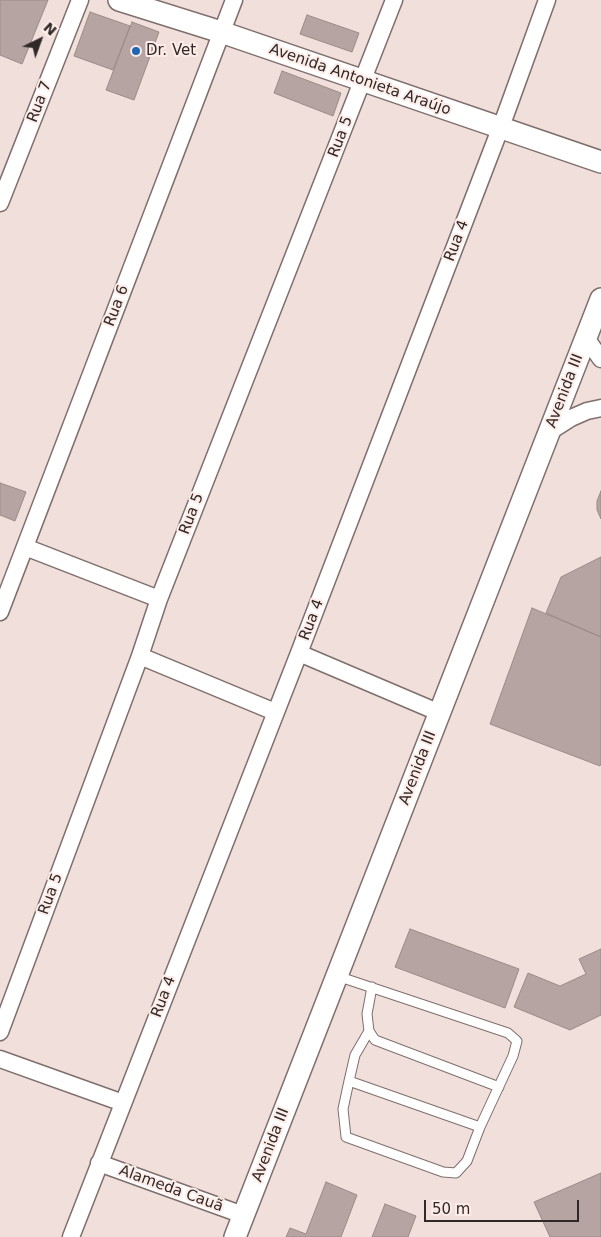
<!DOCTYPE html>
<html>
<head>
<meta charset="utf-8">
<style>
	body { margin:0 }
	#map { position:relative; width:601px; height:1237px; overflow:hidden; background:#f0dfdb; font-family:"DejaVu Sans",sans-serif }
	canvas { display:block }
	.north { position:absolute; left:15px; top:15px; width:50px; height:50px; -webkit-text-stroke:4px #feece8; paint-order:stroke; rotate:42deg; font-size:14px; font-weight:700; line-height:20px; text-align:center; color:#2f2927 }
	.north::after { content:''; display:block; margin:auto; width:18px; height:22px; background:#2f2927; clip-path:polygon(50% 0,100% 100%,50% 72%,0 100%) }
	.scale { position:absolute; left:424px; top:1200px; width:155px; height:22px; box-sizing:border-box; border:2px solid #2f2927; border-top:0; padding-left:6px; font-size:15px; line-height:18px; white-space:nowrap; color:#2f2927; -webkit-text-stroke:4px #feece8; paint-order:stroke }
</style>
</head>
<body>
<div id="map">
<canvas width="601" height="1237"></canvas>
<div class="north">N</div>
<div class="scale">50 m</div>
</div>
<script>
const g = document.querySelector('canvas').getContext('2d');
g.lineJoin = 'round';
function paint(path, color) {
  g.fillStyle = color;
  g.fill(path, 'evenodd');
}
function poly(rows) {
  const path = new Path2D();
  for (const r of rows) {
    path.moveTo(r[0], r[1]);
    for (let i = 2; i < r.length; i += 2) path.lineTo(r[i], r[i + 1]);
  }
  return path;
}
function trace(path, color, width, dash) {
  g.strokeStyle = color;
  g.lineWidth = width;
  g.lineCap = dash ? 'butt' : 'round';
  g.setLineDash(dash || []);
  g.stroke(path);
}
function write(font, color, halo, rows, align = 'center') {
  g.font = font + ' "DejaVu Sans",sans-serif';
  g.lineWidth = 4;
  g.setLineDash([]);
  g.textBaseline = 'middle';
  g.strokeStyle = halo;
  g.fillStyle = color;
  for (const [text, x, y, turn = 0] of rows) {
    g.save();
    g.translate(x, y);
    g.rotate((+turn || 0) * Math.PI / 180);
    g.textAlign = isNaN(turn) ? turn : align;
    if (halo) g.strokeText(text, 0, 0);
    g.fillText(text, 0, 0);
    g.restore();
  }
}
const building = poly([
	[0,0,48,0,22,64,0,55,0,0],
	[90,12,130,26,113,70,74,56,90,12],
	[307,15,359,33,352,52,300,34,307,15],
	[132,22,159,32,134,100,106,90,132,22],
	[282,71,341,93,333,116,274,93,282,71],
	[0,483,26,492,15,521,0,515,0,483],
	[601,491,601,519,597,510,597,501,601,491],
	[601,557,601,637,546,613,561,577,601,557],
	[532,608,601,637,601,763,600,766,490,724,532,608],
	[410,929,519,969,505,1008,395,967,410,929],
	[601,949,601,1015,570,1030,514,1007,528,973,560,986,586,974,579,959,601,949],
	[601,1173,601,1237,550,1237,534,1202,601,1173],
	[326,1182,357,1195,341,1237,286,1237,290,1228,306,1234,326,1182],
	[385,1204,416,1216,408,1237,372,1237,385,1204]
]);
paint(building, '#b5a4a1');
trace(building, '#9b8b87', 1);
const service = poly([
	[337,976,508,1033,517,1041,513,1056,480,1127,467,1161,456,1173,443,1172,346,1137,343,1109,349,1081,355,1055,369,1031],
	[372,987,367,1014,369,1031,375,1040,499,1087],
	[349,1081,480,1127]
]);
const minor = poly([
	[0,203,80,0],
	[586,338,601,359],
	[549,432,571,418,587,411,601,408],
	[25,547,159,599],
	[0,612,234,0],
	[299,653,440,713],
	[140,656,275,712],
	[0,1032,140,656,159,599,394,0],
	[0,1059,123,1103],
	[99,1163,243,1215],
	[71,1237,299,653,505,116,547,0]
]);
const tertiary = poly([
	[119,0,221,32,601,162],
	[235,1237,601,299]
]);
trace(service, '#7f6f6c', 11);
trace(minor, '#7f6f6c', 19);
trace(tertiary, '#7f6f6c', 24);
trace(service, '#fff', 9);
trace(minor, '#fff', 16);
trace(tertiary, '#fff', 21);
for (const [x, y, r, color] of [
	[136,51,5,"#1c68b7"]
]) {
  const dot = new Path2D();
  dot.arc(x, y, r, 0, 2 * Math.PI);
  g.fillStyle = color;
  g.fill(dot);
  trace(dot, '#feece8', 2);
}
write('15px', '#2f2927', '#feece8', [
	["Dr. Vet",146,51]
], 'left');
write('15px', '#2f2927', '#feece8', [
	["Avenida Antonieta Araújo",360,80,19],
	["Rua 7",40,102,-69],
	["Rua 5",341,137,-69],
	["Rua 4",457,241,-69],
	["Rua 6",117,306,-69],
	["Avenida III",565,391,-69],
	["Rua 5",192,514,-69],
	["Rua 4",312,620,-69],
	["Avenida III",418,768,-69],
	["Rua 5",51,894,-70],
	["Rua 4",164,997,-69],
	["Avenida III",271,1145,-69],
	["Alameda Cauã",171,1189,20]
]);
</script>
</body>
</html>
